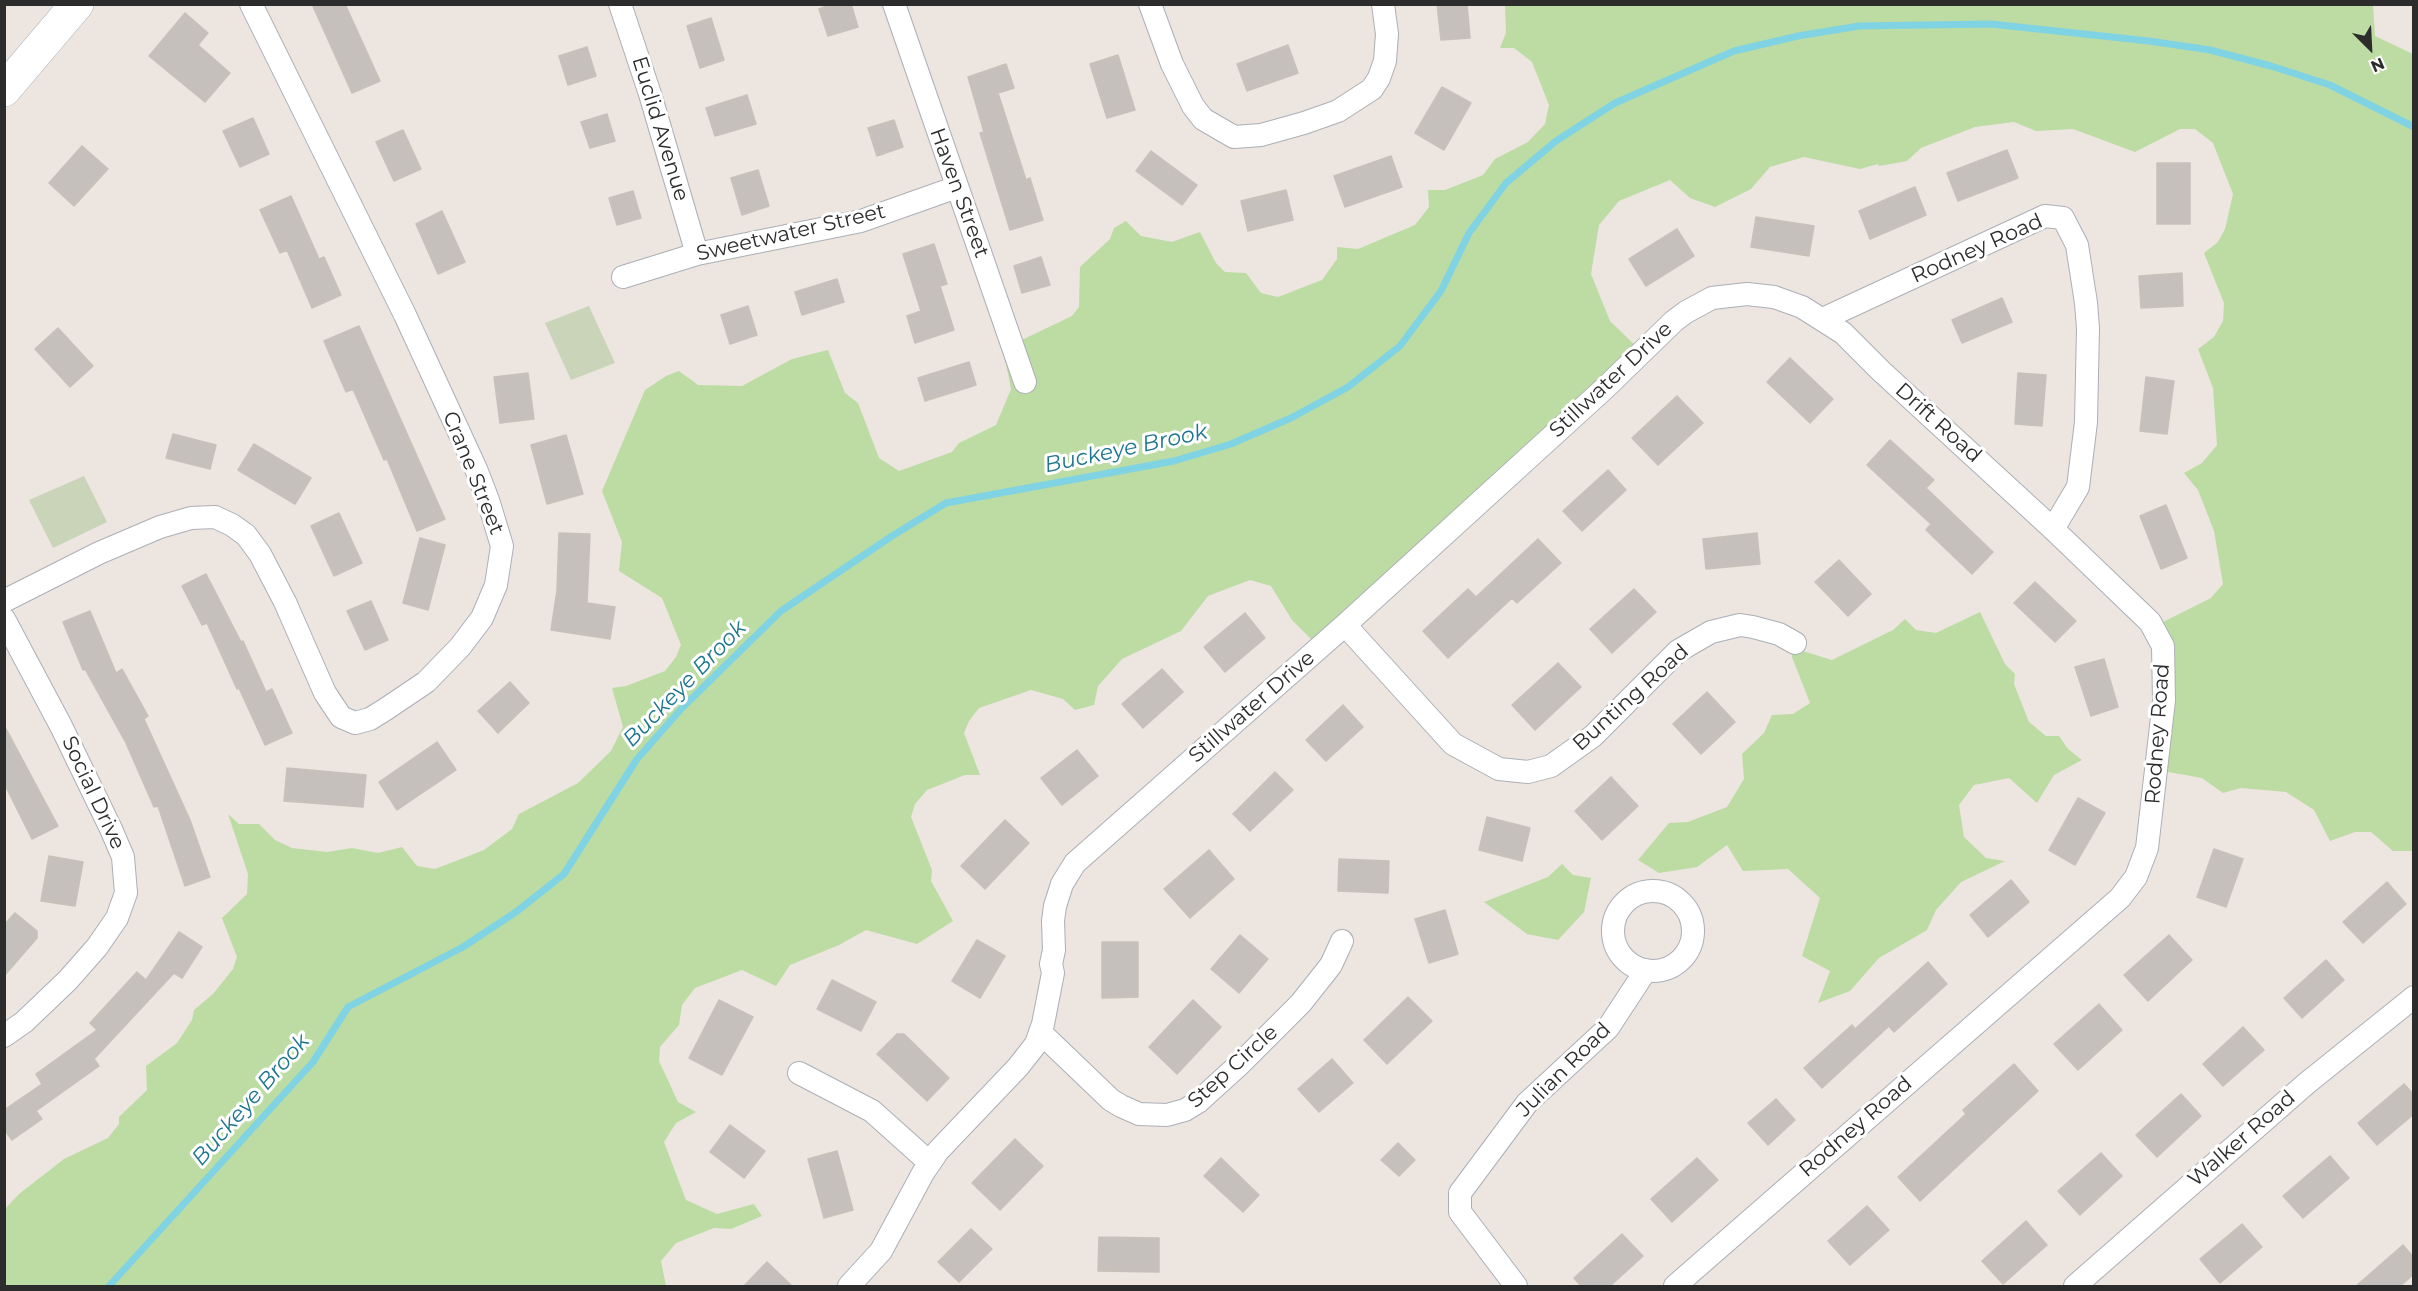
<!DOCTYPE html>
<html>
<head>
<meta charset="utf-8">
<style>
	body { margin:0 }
	#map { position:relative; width:2418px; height:1291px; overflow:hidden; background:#ece5e0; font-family:Montserrat,sans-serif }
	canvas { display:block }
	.frame { position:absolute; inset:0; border:6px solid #2c2c2c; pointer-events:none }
	.north { position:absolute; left:2340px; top:18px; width:60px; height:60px; -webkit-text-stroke:4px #fff; paint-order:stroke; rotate:156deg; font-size:16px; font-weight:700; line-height:24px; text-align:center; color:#2c2c2c }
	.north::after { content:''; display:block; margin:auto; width:21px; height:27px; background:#2c2c2c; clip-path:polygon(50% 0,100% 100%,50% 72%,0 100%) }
</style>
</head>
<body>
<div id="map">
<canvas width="2418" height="1291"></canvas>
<div class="frame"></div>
<div class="north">N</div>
</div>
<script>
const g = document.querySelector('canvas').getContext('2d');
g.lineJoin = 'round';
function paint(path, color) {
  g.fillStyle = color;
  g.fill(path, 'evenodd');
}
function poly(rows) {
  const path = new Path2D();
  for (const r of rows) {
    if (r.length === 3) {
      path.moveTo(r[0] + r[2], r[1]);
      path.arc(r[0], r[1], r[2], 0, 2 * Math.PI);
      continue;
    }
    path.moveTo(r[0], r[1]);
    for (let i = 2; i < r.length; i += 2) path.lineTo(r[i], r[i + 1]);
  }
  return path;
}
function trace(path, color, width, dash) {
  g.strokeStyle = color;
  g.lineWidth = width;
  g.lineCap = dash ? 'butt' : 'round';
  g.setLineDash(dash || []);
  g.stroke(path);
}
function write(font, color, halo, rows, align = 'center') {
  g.font = font + ' Montserrat,sans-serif';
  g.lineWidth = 6;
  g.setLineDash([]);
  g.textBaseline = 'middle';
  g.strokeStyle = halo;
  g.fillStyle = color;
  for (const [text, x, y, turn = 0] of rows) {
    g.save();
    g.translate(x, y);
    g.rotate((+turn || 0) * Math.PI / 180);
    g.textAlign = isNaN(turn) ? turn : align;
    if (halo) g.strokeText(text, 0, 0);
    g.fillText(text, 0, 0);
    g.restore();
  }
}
paint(poly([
	[1505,5,2373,5,2375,36,2413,54,2413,851,2393,851,2371,832,2355,832,2330,841,2314,810,2286,792,2241,788,2223,793,2202,778,2157,770,2155,626,2211,598,2223,584,2214,531,2198,490,2184,473,2202,463,2217,445,2213,388,2198,349,2214,337,2223,321,2224,303,2204,253,2218,242,2225,229,2233,194,2213,143,2195,129,2180,129,2135,152,2073,129,2036,131,2014,122,1975,127,1921,148,1907,161,1879,166,1878,164,1860,169,1804,157,1770,167,1751,189,1715,207,1690,198,1670,180,1619,201,1599,225,1591,274,1610,321,1641,351,1320,648,1292,620,1271,586,1250,580,1208,596,1181,631,1122,659,1098,686,1094,705,1075,710,1063,699,1031,690,979,708,969,721,964,733,980,775,965,775,927,790,915,804,911,817,932,870,931,881,953,921,917,944,866,930,839,945,790,965,776,986,742,970,695,988,682,1005,679,1025,660,1047,659,1061,678,1102,696,1112,676,1123,664,1142,686,1200,717,1214,754,1204,762,1216,731,1229,714,1228,676,1243,661,1261,666,1286,5,1286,5,1209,19,1194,64,1159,108,1138,119,1124,119,1117,147,1090,146,1066,177,1043,192,1020,194,1010,213,994,233,969,237,957,222,918,247,894,248,874,228,814,239,824,259,824,275,840,292,848,327,852,352,848,378,853,402,847,417,866,435,869,484,850,512,829,519,814,578,783,611,751,623,727,612,688,626,686,665,671,676,657,681,645,662,598,619,571,622,542,602,491,645,390,666,376,679,371,698,385,742,386,792,359,828,350,845,393,858,403,879,458,899,471,952,452,959,443,996,425,1011,389,1003,349,1072,316,1079,307,1080,267,1110,239,1114,228,1126,221,1141,236,1172,242,1200,232,1216,263,1225,272,1246,273,1261,293,1278,297,1322,280,1337,259,1337,247,1358,249,1415,225,1429,207,1428,190,1445,190,1483,175,1495,159,1528,142,1545,124,1549,105,1532,62,1514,48,1500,48,1506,33],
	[1980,612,2005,664,2015,674,2014,684,2029,722,2046,736,2059,736,2068,749,2082,760,2054,775,2037,803,2009,778,1974,785,1959,805,1964,837,1986,858,2005,861,1961,882,1936,910,1927,930,1879,958,1850,991,1818,1003,1830,971,1802,956,1820,898,1788,869,1743,871,1727,845,1697,867,1659,873,1638,860,1669,823,1688,822,1727,807,1744,779,1742,754,1764,733,1772,715,1793,714,1810,703,1792,657,1793,648,1832,660,1893,630,1905,619,1916,630,1936,633],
	[1562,864,1573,875,1591,878,1584,912,1558,940,1527,934,1484,902,1548,877]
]), '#bddca3');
paint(poly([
	[589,306,615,363,571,380,545,323],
	[84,476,107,522,53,548,29,500]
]), '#c9d4b9');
trace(poly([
	[109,1286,313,1062,348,1007,463,947,516,912,564,874,637,759,682,708,781,611,892,536,946,503,1174,461,1231,444,1291,418,1348,387,1400,346,1441,291,1469,233,1506,183,1556,141,1615,103,1734,51,1798,36,1859,26,1991,24,2149,41,2210,50,2271,66,2330,85,2414,127]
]), '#7fd3e2', 7);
const building = poly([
	[312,4,345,4,380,81,352,93,312,4],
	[832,4,851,4,858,27,828,36,819,9,832,4],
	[1437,4,1467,4,1470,38,1441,40,1437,4],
	[185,13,208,33,198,45,230,73,205,102,149,56,185,13],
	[711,18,724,60,700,68,687,26,711,18],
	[1288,45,1298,73,1247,91,1237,64,1288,45],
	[587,47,596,76,568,85,559,56,587,47],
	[1118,55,1135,110,1107,118,1090,64,1118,55],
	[1006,64,1014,88,998,93,1026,180,1030,178,1043,220,1010,230,980,133,984,132,968,77,1006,64],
	[1442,87,1471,103,1444,150,1415,133,1442,87],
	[747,95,756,124,715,136,706,108,747,95],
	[607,114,615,141,590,148,581,122,607,114],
	[253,118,269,154,240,167,223,131,253,118],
	[894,120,903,147,877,156,868,128,894,120],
	[403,130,421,169,394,181,376,142,403,130],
	[82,146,108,169,74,206,49,183,82,146],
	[2007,150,2018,178,1958,201,1947,173,2007,150],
	[1151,151,1197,185,1182,205,1136,171,1151,151],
	[1391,156,1402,187,1345,207,1334,176,1391,156],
	[2157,163,2190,163,2190,224,2157,224,2157,163],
	[758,170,769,206,742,215,731,178,758,170],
	[1915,187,1926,215,1870,239,1859,211,1915,187],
	[1286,190,1293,220,1248,231,1241,201,1286,190],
	[633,191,641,218,617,225,609,198,633,191],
	[291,196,319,259,324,257,341,295,312,308,287,250,280,253,260,210,291,196],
	[442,211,465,262,438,274,416,224,442,211],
	[1756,217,1814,226,1809,256,1751,247,1756,217],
	[1677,229,1694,256,1646,286,1629,259,1677,229],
	[934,244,947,284,940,286,954,330,915,343,907,316,921,311,903,254,934,244],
	[1041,257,1050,285,1022,293,1014,266,1041,257],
	[2182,273,2183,306,2141,308,2139,276,2182,273],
	[837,279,844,302,802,315,795,292,837,279],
	[2002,298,2012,322,1962,343,1952,320,2002,298],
	[748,306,757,335,730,344,721,315,748,306],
	[359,326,445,519,417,531,387,459,384,460,353,389,346,392,324,341,359,326],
	[58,328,93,366,70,387,35,349,58,328],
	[1790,358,1833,399,1810,423,1767,382,1790,358],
	[969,362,976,385,925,401,918,378,969,362],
	[528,373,534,419,500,423,494,377,528,373],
	[2018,373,2046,375,2042,426,2015,424,2018,373],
	[2146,377,2174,381,2167,434,2140,431,2146,377],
	[1677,396,1703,423,1658,465,1632,438,1677,396],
	[173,434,216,445,210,469,166,458,173,434],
	[566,435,583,494,547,504,531,445,566,435],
	[1890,440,1934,480,1926,488,1993,552,1972,574,1926,530,1931,524,1867,465,1890,440],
	[254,444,311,478,295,504,238,470,254,444],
	[1608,470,1626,490,1582,531,1563,511,1608,470],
	[2166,505,2187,558,2161,569,2140,516,2166,505],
	[339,513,362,563,334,576,311,526,339,513],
	[559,533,590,534,587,603,615,607,610,639,551,630,557,590,559,533],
	[1757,533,1760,564,1706,569,1703,539,1757,533],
	[420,538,445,545,428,610,403,603,420,538],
	[1538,539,1561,563,1517,603,1512,598,1448,658,1423,631,1468,589,1476,597,1538,539],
	[1839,560,1871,594,1848,616,1815,582,1839,560],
	[206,574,241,642,243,641,266,692,272,689,292,733,265,745,239,688,237,689,207,623,202,625,182,586,206,574],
	[2035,582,2076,621,2055,642,2014,603,2035,582],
	[1634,589,1656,612,1612,653,1590,629,1634,589],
	[371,601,388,640,365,650,347,611,371,601],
	[90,611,116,673,122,669,148,716,144,719,190,820,210,877,185,886,158,806,154,807,126,743,85,669,83,670,63,622,90,611],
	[1245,613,1265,638,1225,672,1204,647,1245,613],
	[2104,659,2118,707,2091,716,2075,667,2104,659],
	[1558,663,1581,687,1535,730,1512,705,1558,663],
	[1162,669,1183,692,1143,728,1122,704,1162,669],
	[510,682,529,703,498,733,478,711,510,682],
	[1707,692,1735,722,1701,754,1673,724,1707,692],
	[1343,705,1363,727,1326,761,1306,740,1343,705],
	[4,725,58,826,32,839,4,783,4,725],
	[437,742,456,770,397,810,379,782,437,742],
	[1077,750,1098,776,1062,805,1041,778,1077,750],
	[287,768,366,775,363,807,284,801,287,768],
	[1275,772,1293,790,1250,831,1233,814,1275,772],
	[1611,777,1638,806,1602,840,1575,811,1611,777],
	[2078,798,2105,813,2075,865,2049,850,2078,798],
	[1487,817,1530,828,1522,861,1479,850,1487,817],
	[1005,820,1029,843,985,889,961,866,1005,820],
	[2214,849,2243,859,2226,907,2197,897,2214,849],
	[1209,850,1234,879,1190,918,1164,889,1209,850],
	[49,856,83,862,75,906,41,901,49,856],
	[1339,859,1389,861,1388,893,1338,891,1339,859],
	[2011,880,2029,902,1988,937,1970,915,2011,880],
	[2387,882,2406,904,2363,943,2343,922,2387,882],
	[1445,910,1458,954,1429,963,1415,919,1445,910],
	[15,913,37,931,37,938,4,976,4,925,15,913],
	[179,932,202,947,182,978,174,973,94,1059,99,1066,36,1111,42,1119,12,1140,4,1129,4,1110,42,1084,36,1074,97,1030,90,1023,137,972,146,980,179,932],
	[1240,935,1268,959,1239,993,1211,969,1240,935],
	[2169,935,2192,960,2148,1001,2124,975,2169,935],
	[977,940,1005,956,980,998,952,981,977,940],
	[1102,942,1138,942,1138,997,1102,998,1102,942],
	[2326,960,2344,980,2302,1018,2284,998,2326,960],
	[1928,962,1947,984,1894,1032,1889,1026,1822,1088,1804,1068,1852,1025,1855,1029,1928,962],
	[832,980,876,1002,861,1031,817,1009,832,980],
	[1408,997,1432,1021,1387,1064,1364,1040,1408,997],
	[719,1000,753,1017,722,1075,689,1058,719,1000],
	[1193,1000,1221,1027,1177,1074,1149,1047,1193,1000],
	[2099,1004,2122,1030,2078,1070,2054,1044,2099,1004],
	[2243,1027,2264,1050,2223,1086,2203,1064,2243,1027],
	[897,1034,904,1034,949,1078,927,1101,877,1054,897,1034],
	[1332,1059,1353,1083,1319,1112,1298,1089,1332,1059],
	[2014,1064,2038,1091,1920,1201,1898,1177,1966,1114,1963,1110,2014,1064],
	[2404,1084,2414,1095,2414,1114,2377,1145,2358,1123,2404,1084],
	[2181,1094,2201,1116,2157,1157,2136,1135,2181,1094],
	[1776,1099,1795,1120,1768,1145,1748,1123,1776,1099],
	[730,1125,765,1151,744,1178,710,1152,730,1125],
	[1015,1139,1043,1166,1000,1210,972,1183,1015,1139],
	[1398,1143,1415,1160,1399,1176,1381,1160,1398,1143],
	[837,1151,853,1210,824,1218,808,1159,837,1151],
	[2101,1153,2122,1176,2080,1215,2058,1191,2101,1153],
	[2330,1156,2349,1178,2303,1218,2283,1196,2330,1156],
	[1221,1158,1259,1195,1243,1212,1204,1176,1221,1158],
	[1697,1158,1718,1180,1672,1222,1651,1199,1697,1158],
	[1867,1206,1889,1230,1850,1265,1828,1241,1867,1206],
	[2026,1221,2047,1245,2003,1284,1982,1261,2026,1221],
	[2242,1224,2262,1247,2220,1283,2200,1259,2242,1224],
	[971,1229,992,1249,959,1282,938,1262,971,1229],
	[1622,1234,1643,1256,1609,1287,1582,1287,1574,1278,1622,1234],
	[1099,1237,1159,1238,1159,1272,1098,1271,1099,1237],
	[2403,1245,2414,1258,2414,1274,2399,1287,2355,1287,2403,1245],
	[767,1262,793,1287,743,1287,767,1262]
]);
paint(building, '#c5c0bb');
trace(building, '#c7c1b9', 1.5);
const minor = poly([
	[620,4,650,94,697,254],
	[894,4,1025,382],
	[1150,4,1172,64,1193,106,1203,119,1234,137,1261,135,1304,123,1338,111,1372,89,1379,78,1385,61,1387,34,1383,4],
	[623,277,697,254,861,221,957,187],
	[1823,319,2045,216,2063,218,2077,245,2086,303,2088,328,2086,422,2078,487,2053,529],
	[4,601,99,553,160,527,191,518,215,517,232,525,246,535,260,554,285,602,325,693,341,717,355,723,370,719,386,709,426,682,460,647,482,618,496,585,502,546,488,500,476,469,405,315,251,4],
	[4,619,61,726,111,829,123,857,126,893,117,918,97,947,68,980,24,1022,4,1036],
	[1345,625,1453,744,1499,769,1528,772,1551,766,1593,736,1678,651,1711,632,1740,625,1753,627,1779,634,1795,643],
	[1653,931,40],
	[1040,1032,1111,1100,1121,1106,1139,1114,1167,1115,1185,1110,1198,1102,1241,1063,1301,1003,1331,965,1342,941],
	[799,1073,872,1111,930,1163],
	[849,1286,881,1251,923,1173,938,1151,1018,1067,1036,1044,1043,1024,1053,973,1051,964,1054,950,1053,921,1055,906,1062,884,1075,863,1345,625,1605,388,1674,321,1686,312,1712,298,1747,294,1774,297,1802,307,1843,333,1881,371,2053,529,2150,622,2163,646,2164,700,2147,848,2136,877,2120,898,1675,1286],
	[1516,1286,1460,1212,1460,1193,1527,1103,1608,1028,1646,970],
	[2075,1286,2307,1083,2414,997]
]);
const secondary = poly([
	[4,90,77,4]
]);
trace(minor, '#acafb6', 24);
trace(secondary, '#acafb6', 34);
trace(minor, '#fff', 22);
trace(secondary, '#fff', 33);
write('21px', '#2c2c2c', '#fff', [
	["Euclid Avenue",660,129,73],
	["Haven Street",959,193,70],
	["Sweetwater Street",791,233,-13],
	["Rodney Road",1977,249,-24],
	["Stillwater Drive",1611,380,-43],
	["Drift Road",1938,423,42],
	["Crane Street",473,473,68],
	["Bunting Road",1631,698,-42],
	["Stillwater Drive",1252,707,-41],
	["Rodney Road",2158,734,-86],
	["Social Drive",93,793,65],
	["Step Circle",1233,1067,-42],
	["Julian Road",1564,1070,-45],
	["Rodney Road",1856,1127,-41],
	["Walker Road",2242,1139,-41]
]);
write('italic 22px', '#1d758f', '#fff', [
	["Buckeye Brook",1126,449,-12],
	["Buckeye Brook",685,684,-46],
	["Buckeye Brook",251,1100,-49]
]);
</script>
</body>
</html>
